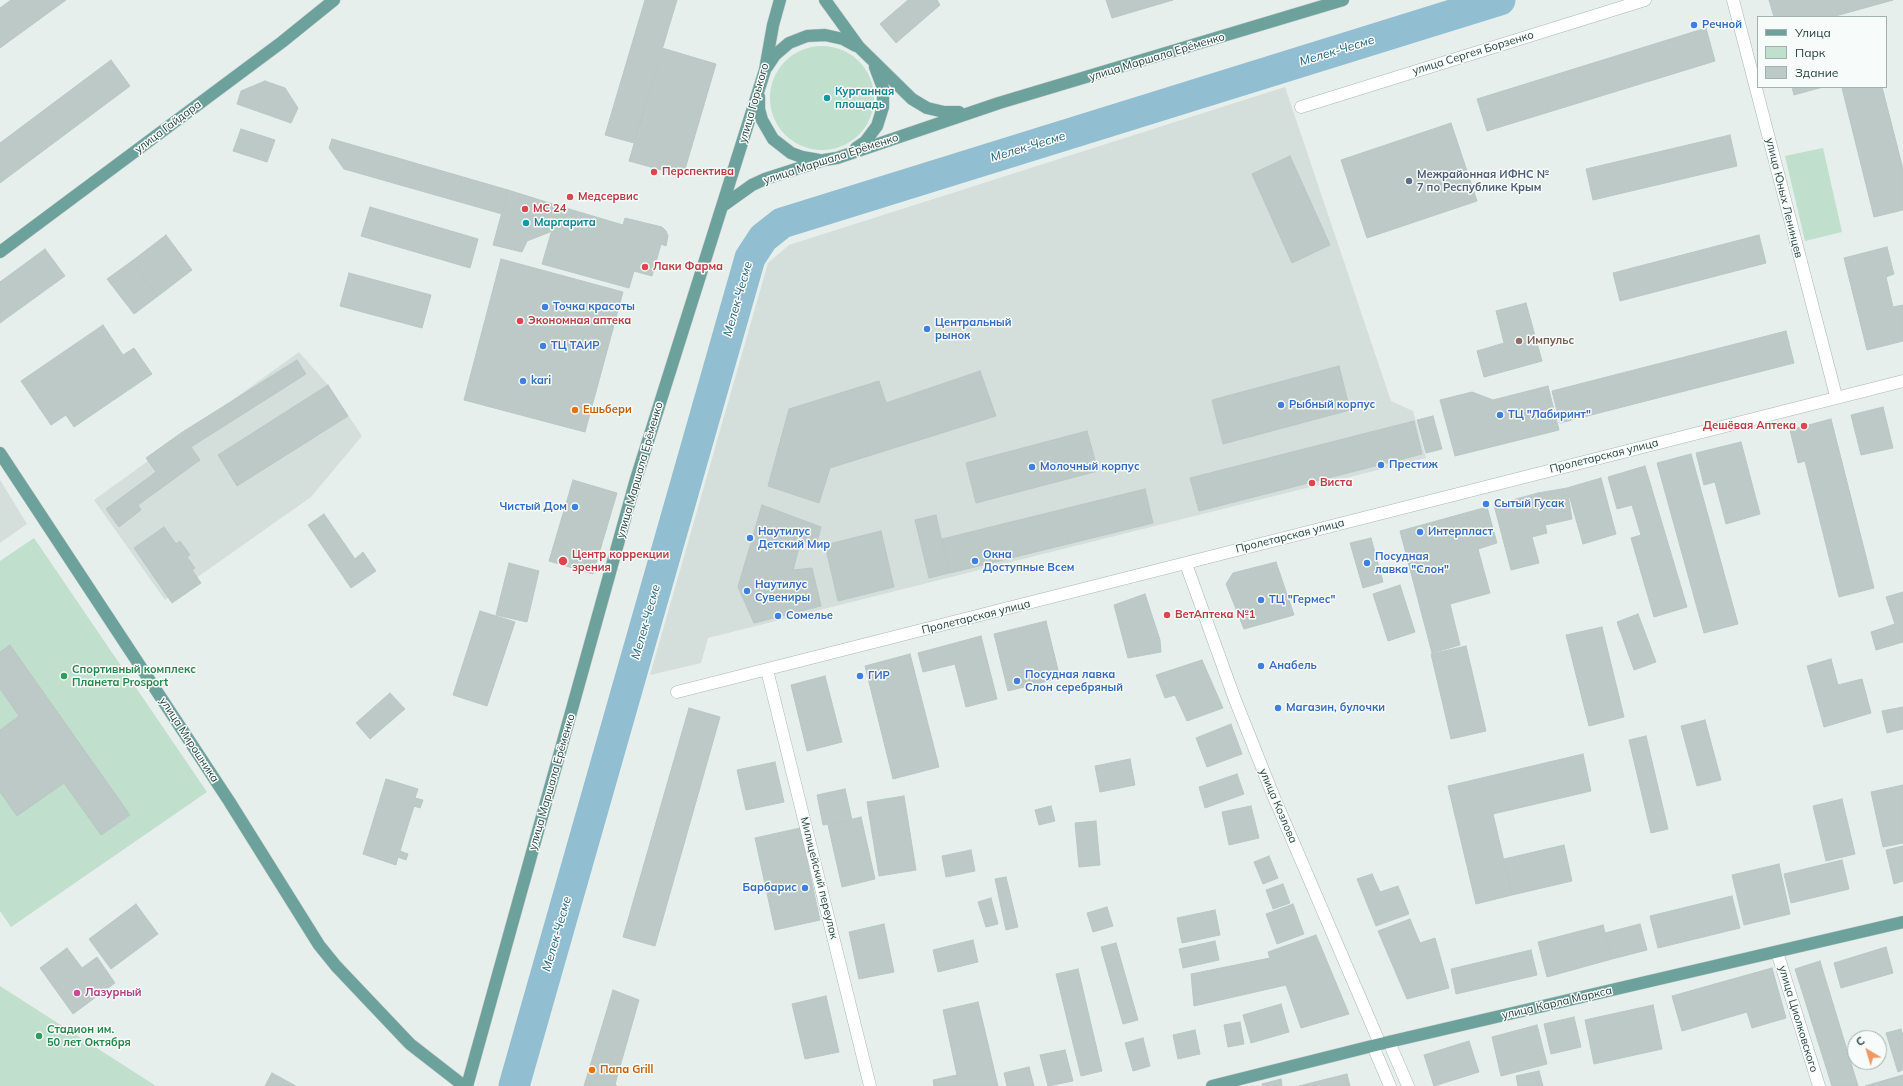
<!DOCTYPE html>
<html>
<head>
<meta charset="utf-8">
<style>
	body { margin:0 }
	#map { position:relative; width:1903px; height:1086px; overflow:hidden; background:#e6efec; font-family:Mulish,sans-serif }
	canvas { display:block }
	.legend { position:absolute; left:1757px; top:16px; width:130px; height:72px; box-sizing:border-box; background:#f7fbf9; border:1px solid #a3b1ae; margin:0; padding:5px 7px; list-style:none; font-size:12px; color:#25413d }
	.legend li { display:flex; align-items:center; gap:8px; height:20px }
	.legend b { width:20px; border:1px solid #a3b1ae }
	.north { position:absolute; left:1847px; top:1030px; width:40px; height:40px; box-sizing:border-box; background:#f7fbf9; border:1px solid #a3b1ae; border-radius:50%; rotate:322deg; font-size:11px; font-weight:700; line-height:16px; text-align:center; color:#25413d }
	.north::after { content:''; display:block; margin:auto; width:14px; height:18px; background:#ed9965; clip-path:polygon(50% 0,100% 100%,50% 72%,0 100%) }
</style>
</head>
<body>
<div id="map">
<canvas width="1903" height="1086"></canvas>
<ul class="legend">
<li><b style="height:5px;background:#6da29c"></b>Улица</li>
<li><b style="height:11px;background:#c0dfcd"></b>Парк</li>
<li><b style="height:11px;background:#bcc9c6"></b>Здание</li>
</ul>
<div class="north">С</div>
</div>
<script>
const g = document.querySelector('canvas').getContext('2d');
g.lineJoin = 'round';
function paint(path, color) {
  g.fillStyle = color;
  g.fill(path, 'evenodd');
}
function poly(rows) {
  const path = new Path2D();
  for (const r of rows) {
    if (r.length === 3) {
      path.moveTo(r[0] + r[2], r[1]);
      path.arc(r[0], r[1], r[2], 0, 2 * Math.PI);
      continue;
    }
    path.moveTo(r[0], r[1]);
    for (let i = 2; i < r.length; i += 2) path.lineTo(r[i], r[i + 1]);
  }
  return path;
}
function trace(path, color, width, dash) {
  g.strokeStyle = color;
  g.lineWidth = width;
  g.lineCap = dash ? 'butt' : 'round';
  g.setLineDash(dash || []);
  g.stroke(path);
}
function write(font, color, halo, rows, align = 'center') {
  g.font = font + ' Mulish,sans-serif';
  g.lineWidth = 3;
  g.setLineDash([]);
  g.textBaseline = 'middle';
  g.strokeStyle = halo;
  g.fillStyle = color;
  for (const [text, x, y, turn = 0] of rows) {
    g.save();
    g.translate(x, y);
    g.rotate((+turn || 0) * Math.PI / 180);
    g.textAlign = isNaN(turn) ? turn : align;
    if (halo) g.strokeText(text, 0, 0);
    g.fillText(text, 0, 0);
    g.restore();
  }
}
paint(poly([
	[1285,87,1391,401,1413,411,1426,458,708,638,701,663,650,675,768,263,789,245],
	[299,352,328,385,362,436,311,497,165,600,94,500],
	[0,480,27,524,0,543]
]), '#d4dedb');
paint(poly([
	[822,98,52],
	[1823,148,1842,232,1805,241,1785,156],
	[34,538,207,792,11,927,0,911,0,561],
	[0,986,156,1086,0,1086]
]), '#c0dfcd');
trace(poly([
	[514,1086,750,258,763,238,782,223,1500,0]
]), '#91bed1', 31);
const building = poly([
	[11,0,66,0,0,48,0,8,11,0],
	[645,0,677,0,634,143,605,135,645,0],
	[908,0,937,0,940,5,896,43,880,24,908,0],
	[1106,0,1173,0,1112,18,1106,0],
	[1769,0,1893,0,1832,17,1774,17,1769,0],
	[1706,28,1715,61,1487,131,1477,99,1706,28],
	[662,48,716,64,683,176,629,161,662,48],
	[111,60,130,86,0,183,0,143,111,60],
	[265,81,285,88,298,108,291,123,237,104,241,91,265,81],
	[1792,87,1823,87,1794,95,1792,87],
	[1882,87,1903,169,1903,210,1874,217,1842,88,1882,87],
	[1451,123,1477,201,1367,238,1341,160,1451,123],
	[241,129,275,140,267,162,233,151,241,129],
	[1730,135,1737,166,1593,200,1586,169,1730,135],
	[332,139,508,190,502,214,344,169,329,148,332,139],
	[1290,156,1330,245,1292,263,1252,174,1290,156],
	[508,190,559,206,550,232,527,241,522,252,493,245,508,190],
	[559,206,623,225,625,218,662,227,666,231,668,236,666,246,661,244,652,276,634,271,629,288,542,264,559,206],
	[370,207,478,239,470,268,361,236,370,207],
	[166,235,192,270,158,296,132,261,166,235],
	[1759,235,1766,263,1620,301,1613,273,1759,235],
	[1887,247,1894,274,1886,277,1893,307,1903,305,1903,341,1867,350,1844,258,1887,247],
	[45,249,65,276,0,323,0,282,45,249],
	[501,259,623,292,585,432,464,400,501,259],
	[132,261,158,296,134,314,107,279,132,261],
	[349,273,431,295,422,328,340,306,349,273],
	[1526,303,1542,361,1484,377,1477,351,1504,343,1496,311,1526,303],
	[103,325,123,355,134,348,152,374,74,427,66,415,51,425,21,381,103,325],
	[1786,331,1794,363,1560,423,1552,391,1786,331],
	[297,360,306,374,191,447,200,460,138,505,141,510,119,527,106,509,156,472,146,458,181,433,297,360],
	[1339,366,1350,410,1223,444,1212,400,1339,366],
	[980,371,996,416,830,468,819,503,768,486,789,409,879,381,886,403,980,371],
	[328,385,348,416,237,486,218,455,328,385],
	[1548,386,1559,430,1455,456,1440,400,1472,392,1493,400,1548,386],
	[1883,407,1893,448,1861,455,1851,415,1883,407],
	[1433,416,1442,449,1426,453,1417,420,1433,416],
	[1831,419,1874,588,1839,597,1805,461,1798,463,1790,430,1831,419],
	[1414,421,1422,454,1199,511,1190,478,1414,421],
	[1087,431,1098,471,976,503,966,463,1087,431],
	[1741,442,1760,514,1726,524,1715,482,1704,485,1696,453,1741,442],
	[1691,454,1738,624,1704,633,1657,463,1691,454],
	[1645,466,1687,607,1654,617,1631,538,1641,535,1632,505,1617,509,1608,477,1645,466],
	[1601,478,1616,534,1583,544,1567,488,1601,478],
	[573,480,617,493,593,574,549,561,573,480],
	[1567,488,1572,519,1545,525,1538,493,1567,488],
	[1145,489,1153,523,950,573,942,539,1145,489],
	[1538,493,1547,533,1532,537,1539,563,1511,570,1494,505,1538,493],
	[762,505,821,527,816,546,801,540,793,570,812,568,821,606,754,623,738,587,762,505],
	[1487,507,1497,543,1478,549,1490,593,1450,604,1460,645,1432,653,1400,531,1487,507],
	[324,514,355,559,363,552,376,571,351,588,308,525,324,514],
	[936,515,949,573,929,578,915,520,936,515],
	[164,527,176,544,180,541,190,555,187,557,195,568,192,570,201,583,172,603,134,548,164,527],
	[881,531,894,587,838,601,825,545,881,531],
	[1371,538,1383,582,1363,588,1350,543,1371,538],
	[1276,562,1294,615,1244,629,1226,584,1233,573,1276,562],
	[509,563,539,571,527,622,496,615,509,563],
	[1400,585,1415,632,1388,641,1373,594,1400,585],
	[1903,592,1903,642,1876,650,1871,632,1895,624,1886,597,1903,592],
	[1145,594,1160,640,1161,652,1128,658,1114,605,1145,594],
	[480,611,515,622,487,706,453,695,480,611],
	[1638,614,1656,662,1634,670,1617,622,1638,614],
	[1046,621,1060,678,1008,691,994,634,1046,621],
	[1602,627,1624,717,1589,726,1566,635,1602,627],
	[981,636,997,699,966,707,955,664,923,672,918,653,981,636],
	[10,645,130,815,101,835,64,783,17,816,0,792,0,730,19,716,0,689,0,652,10,645],
	[1466,646,1486,731,1451,739,1431,654,1466,646],
	[910,654,939,767,893,779,865,666,910,654],
	[1831,659,1838,685,1862,679,1871,713,1824,727,1807,666,1831,659],
	[1202,660,1223,708,1187,721,1175,695,1165,698,1156,675,1202,660],
	[825,676,842,742,807,751,791,685,825,676],
	[390,693,405,709,370,739,356,723,390,693],
	[1903,707,1903,729,1887,733,1882,711,1903,707],
	[689,708,720,717,655,946,623,937,689,708],
	[1705,720,1721,780,1697,786,1681,726,1705,720],
	[1231,724,1242,754,1207,767,1196,738,1231,724],
	[1646,736,1668,829,1651,833,1629,740,1646,736],
	[1583,754,1591,791,1493,814,1512,895,1476,904,1448,786,1583,754],
	[1130,759,1135,785,1100,792,1095,766,1130,759],
	[775,762,784,802,746,810,737,770,775,762],
	[1237,774,1244,794,1205,808,1199,787,1237,774],
	[386,779,418,789,415,798,423,800,420,808,414,806,400,851,408,854,406,860,398,857,396,865,363,854,386,779],
	[1903,785,1903,843,1883,847,1871,792,1903,785],
	[845,789,852,820,823,825,817,795,845,789],
	[904,796,916,870,879,876,867,802,904,796],
	[1842,799,1855,854,1826,861,1813,806,1842,799],
	[1051,806,1055,821,1039,825,1035,810,1051,806],
	[1251,806,1259,838,1229,845,1222,812,1251,806],
	[861,817,875,879,842,887,828,825,861,817],
	[1096,821,1100,865,1079,867,1075,823,1096,821],
	[800,828,820,920,775,930,755,838,800,828],
	[1564,845,1572,881,1512,895,1504,859,1564,845],
	[1903,846,1903,881,1894,884,1886,850,1903,846],
	[971,850,975,871,946,877,942,856,971,850],
	[1269,856,1278,878,1263,884,1254,862,1269,856],
	[1842,860,1849,889,1791,903,1784,874,1842,860],
	[1779,864,1790,914,1744,925,1732,875,1779,864],
	[1372,874,1380,892,1398,886,1409,914,1376,926,1357,879,1372,874],
	[1006,877,1018,927,1006,930,995,879,1006,877],
	[1283,884,1290,903,1273,909,1266,890,1283,884],
	[1732,896,1740,928,1658,948,1650,916,1732,896],
	[991,898,998,924,986,927,978,902,991,898],
	[136,904,158,934,111,969,89,939,136,904],
	[1293,904,1304,934,1277,944,1266,914,1293,904],
	[1107,907,1113,926,1093,932,1087,913,1107,907],
	[1215,910,1220,935,1182,943,1177,918,1215,910],
	[1410,919,1420,943,1435,938,1449,988,1407,999,1378,931,1410,919],
	[884,924,894,972,859,979,849,932,884,924],
	[1640,924,1647,950,1612,959,1605,933,1640,924],
	[1603,925,1612,959,1547,977,1538,942,1603,925],
	[1316,935,1349,1014,1301,1028,1286,985,1194,1006,1191,974,1270,958,1268,952,1316,935],
	[973,940,978,962,938,972,933,950,973,940],
	[1215,941,1219,960,1183,968,1179,949,1215,941],
	[1116,943,1138,1020,1123,1024,1101,947,1116,943],
	[1886,947,1893,973,1841,988,1834,963,1886,947],
	[67,948,82,968,97,957,115,983,73,1014,40,968,67,948],
	[1531,950,1537,975,1456,994,1451,969,1531,950],
	[1820,961,1858,1086,1832,1086,1795,969,1820,961],
	[1772,968,1786,1018,1752,1028,1747,1012,1682,1031,1672,996,1772,968],
	[1078,969,1102,1071,1081,1076,1056,974,1078,969],
	[613,990,639,1000,615,1084,617,1086,584,1086,613,990],
	[826,996,839,1052,805,1059,792,1004,826,996],
	[978,1002,998,1086,934,1086,933,1080,957,1075,943,1010,978,1002],
	[1281,1004,1289,1032,1251,1043,1243,1015,1281,1004],
	[1653,1005,1662,1049,1594,1064,1585,1020,1653,1005],
	[1574,1017,1581,1047,1551,1054,1544,1024,1574,1017],
	[1240,1022,1244,1044,1228,1047,1224,1025,1240,1022],
	[1537,1025,1547,1064,1501,1076,1492,1037,1537,1025],
	[1901,1029,1903,1036,1903,1070,1898,1072,1886,1033,1901,1029],
	[1195,1030,1200,1054,1178,1059,1173,1035,1195,1030],
	[1143,1038,1150,1066,1133,1071,1125,1043,1143,1038],
	[1469,1041,1479,1072,1434,1086,1424,1055,1469,1041],
	[1065,1050,1073,1081,1048,1086,1040,1055,1065,1050],
	[1029,1067,1034,1086,1007,1086,1004,1073,1029,1067],
	[1539,1071,1543,1086,1518,1086,1516,1076,1539,1071],
	[272,1073,296,1086,265,1086,272,1073],
	[1347,1074,1350,1086,1299,1086,1347,1074],
	[1903,1075,1903,1086,1865,1086,1903,1075],
	[1281,1079,1282,1086,1262,1086,1262,1084,1281,1079]
]);
paint(building, '#bcc9c6');
trace(building, '#b9c8c4', 1);
const minor = poly([
	[1733,0,1836,396],
	[1301,107,1645,0],
	[1186,564,1234,697,1273,795,1380,1044],
	[767,670,870,1086],
	[677,692,1903,381],
	[1777,952,1819,1086],
	[1389,1042,1408,1086],
	[1373,1046,1390,1086]
]);
const major = poly([
	[825,0,859,47,912,99,927,108,944,112,959,112],
	[767,67,775,55,789,43,807,36,825,35,843,39,856,46],
	[759,97,759,109,762,120,773,139,791,153,802,157,819,160],
	[856,148,865,142,877,126,883,107,883,88,875,67],
	[724,205,752,185,765,179,824,160,837,158,999,103,1343,0],
	[0,252,282,42,334,0],
	[0,453,229,801,319,945,336,966,410,1044,464,1086],
	[467,1086,636,479,765,70,773,25,780,0],
	[1212,1086,1380,1044,1903,922]
]);
trace(minor, '#a8b7b4', 13);
trace(major, '#c2cac9', 13);
trace(minor, '#fff', 12);
trace(major, '#6da29c', 12);
for (const [x, y, r, color] of [
	[1694,25,4,"#3f7fe0"],
	[827,98,4,"#0f9aa8"],
	[654,172,4,"#e0444e"],
	[1409,181,4,"#5c6f8a"],
	[570,197,4,"#e0444e"],
	[525,209,4,"#e0444e"],
	[526,223,4,"#0f9aa8"],
	[645,267,4,"#e0444e"],
	[545,307,4,"#3f7fe0"],
	[520,321,4,"#e0444e"],
	[927,329,4,"#3f7fe0"],
	[1519,341,4,"#8d6e63"],
	[543,346,4,"#3f7fe0"],
	[523,381,4,"#3f7fe0"],
	[1281,405,4,"#3f7fe0"],
	[575,410,4,"#e8710a"],
	[1500,415,4,"#3f7fe0"],
	[1804,426,4,"#e0444e"],
	[1381,465,4,"#3f7fe0"],
	[1032,467,4,"#3f7fe0"],
	[1312,483,4,"#e0444e"],
	[1486,504,4,"#3f7fe0"],
	[575,507,4,"#3f7fe0"],
	[1420,532,4,"#3f7fe0"],
	[750,538,4,"#3f7fe0"],
	[563,561,5,"#e0444e"],
	[975,561,4,"#3f7fe0"],
	[1367,563,4,"#3f7fe0"],
	[747,591,4,"#3f7fe0"],
	[1261,600,4,"#3f7fe0"],
	[1167,615,4,"#e0444e"],
	[778,616,4,"#3f7fe0"],
	[1261,666,4,"#3f7fe0"],
	[64,676,4,"#2e9e5b"],
	[860,676,4,"#3f7fe0"],
	[1017,681,4,"#3f7fe0"],
	[1278,708,4,"#3f7fe0"],
	[805,888,4,"#3f7fe0"],
	[77,993,4,"#d1479c"],
	[39,1036,4,"#2e9e5b"],
	[592,1070,4,"#e8710a"]
]) {
  const dot = new Path2D();
  dot.arc(x, y, r, 0, 2 * Math.PI);
  g.fillStyle = color;
  g.fill(dot);
  trace(dot, '#f7fbf9', 1.5);
}
write('bold 11px', '#366cbe', '#f7fbf9', [
	["Речной",1702,25],
	["Точка красоты",553,307],
	["Центральный",935,323],
	["рынок",935,336],
	["ТЦ ТАИР",551,346],
	["kari",531,381],
	["Рыбный корпус",1289,405],
	["ТЦ \"Лабиринт\"",1508,415],
	["Престиж",1389,465],
	["Молочный корпус",1040,467],
	["Сытый Гусак",1494,504],
	["Чистый Дом",567,507,"right"],
	["Наутилус",758,532],
	["Детский Мир",758,545],
	["Интерпласт",1428,532],
	["Окна",983,555],
	["Доступные Всем",983,568],
	["Посудная",1375,557],
	["лавка \"Слон\"",1375,570],
	["Наутилус",755,585],
	["Сувениры",755,598],
	["ТЦ \"Гермес\"",1269,600],
	["Сомелье",786,616],
	["Анабель",1269,666],
	["Посудная лавка",1025,675],
	["Слон серебряный",1025,688],
	["ГИР",868,676],
	["Магазин, булочки",1286,708],
	["Барбарис",797,888,"right"]
], 'left');
write('11px', '#25413d', '#f7fbf9', [
	["улица Сергея Борзенко",1473,53,-17],
	["улица Маршала Ерёменко",1157,57,-17],
	["улица Горького",754,103,-74],
	["улица Гайдара",168,127,-37],
	["улица Маршала Ерёменко",831,159,-18],
	["улица Юных Ленинцев",1784,198,76],
	["Пролетарская улица",1604,456,-14],
	["улица Маршала Ерёменко",640,470,-74],
	["Пролетарская улица",1290,536,-14],
	["Пролетарская улица",976,617,-14],
	["улица Мирошника",189,740,57],
	["улица Маршала Ерёменко",552,782,-74],
	["улица Козлова",1278,806,67],
	["Милицейский переулок",819,878,76],
	["улица Карла Маркса",1557,1003,-13],
	["улица Циолковского",1798,1019,73]
]);
write('bold 11px', '#0d838f', '#f7fbf9', [
	["Курганная",835,92],
	["площадь",835,105],
	["Маргарита",534,223]
], 'left');
write('bold 11px', '#be3a42', '#f7fbf9', [
	["Перспектива",662,172],
	["Медсервис",578,197],
	["МС 24",533,209],
	["Лаки Фарма",653,267],
	["Экономная аптека",528,321],
	["Дешёвая Аптека",1796,426,"right"],
	["Виста",1320,483],
	["Центр коррекции",572,555],
	["зрения",572,568],
	["ВетАптека №1",1175,615]
], 'left');
write('bold 11px', '#4e5e75', '#f7fbf9', [
	["Межрайонная ИФНС №",1417,175],
	["7 по Республике Крым",1417,188]
], 'left');
write('bold 11px', '#785e54', '#f7fbf9', [
	["Импульс",1527,341]
], 'left');
write('bold 11px', '#c56008', '#f7fbf9', [
	["Ешьбери",583,410],
	["Папа Grill",600,1070]
], 'left');
write('bold 11px', '#27864d', '#f7fbf9', [
	["Спортивный комплекс",72,670],
	["Планета Prosport",72,683],
	["Стадион им.",47,1030],
	["50 лет Октября",47,1043]
], 'left');
write('bold 11px', '#b23c85', '#f7fbf9', [
	["Лазурный",85,993]
], 'left');
write('italic 12px', '#20607c', '#f7fbf9', [
	["Мелек-Чесме",1337,51,-17],
	["Мелек-Чесме",1028,147,-17],
	["Мелек-Чесме",738,299,-74],
	["Мелек-Чесме",646,622,-74],
	["Мелек-Чесме",557,934,-74]
]);
</script>
</body>
</html>
